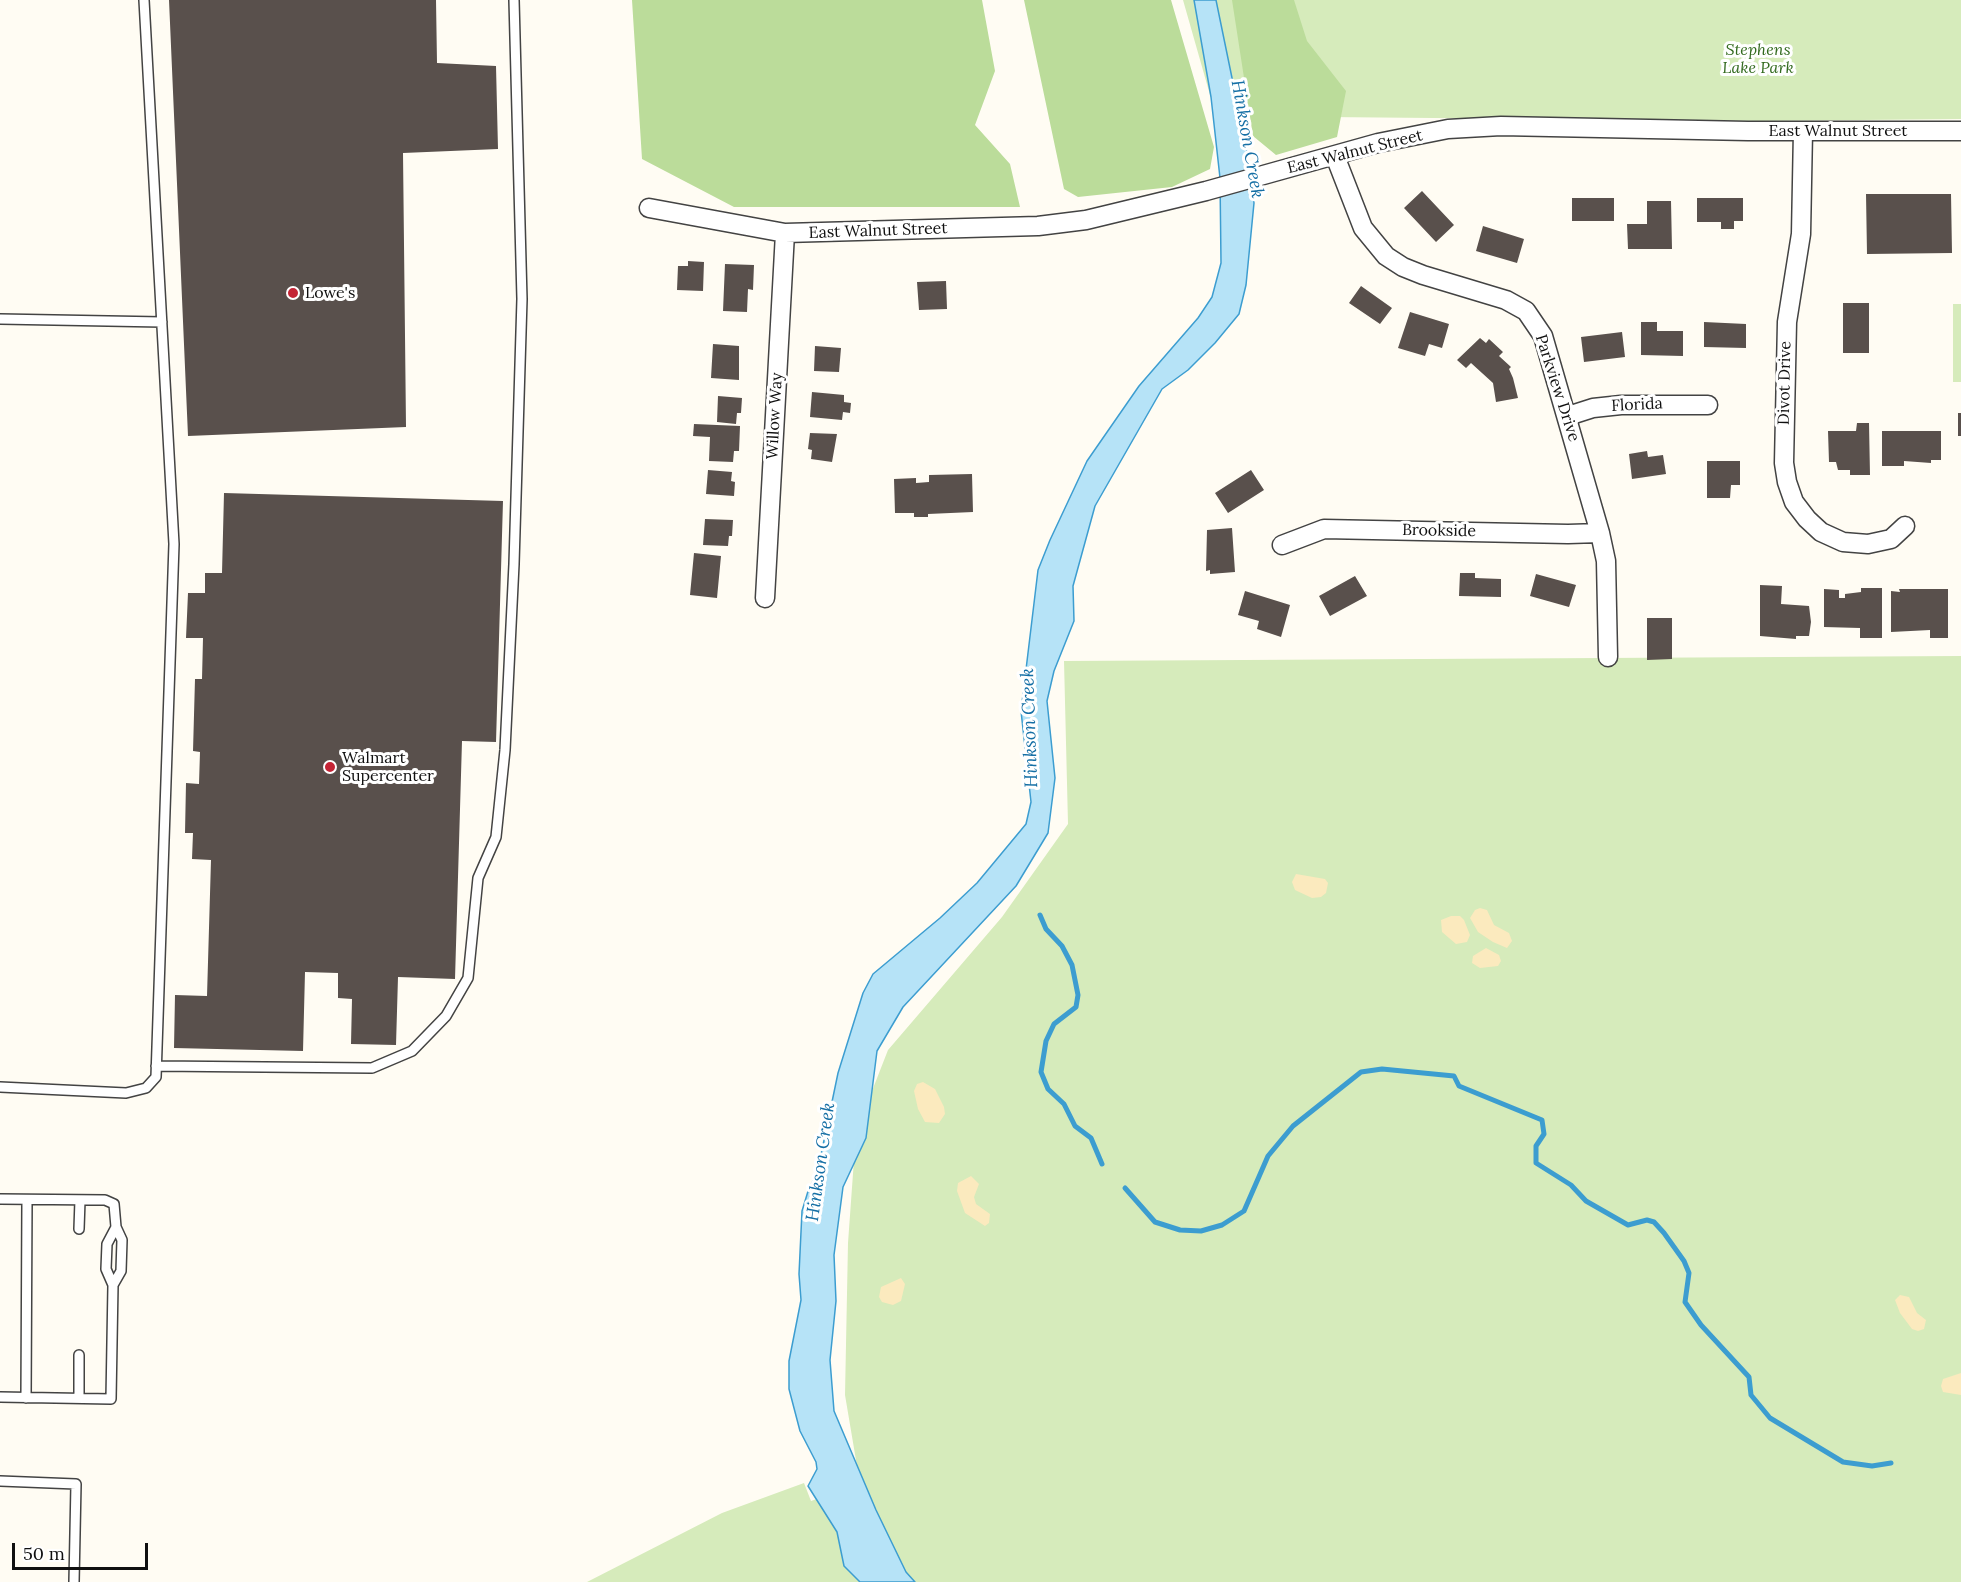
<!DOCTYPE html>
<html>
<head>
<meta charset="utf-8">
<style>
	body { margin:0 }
	#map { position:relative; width:1961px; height:1582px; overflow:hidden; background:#fffcf3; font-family:Lora,serif }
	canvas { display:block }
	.scale { position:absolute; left:12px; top:1543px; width:136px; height:27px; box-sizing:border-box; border:3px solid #101010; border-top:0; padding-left:8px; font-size:18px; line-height:21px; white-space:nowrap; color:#101010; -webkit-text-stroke:4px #fff; paint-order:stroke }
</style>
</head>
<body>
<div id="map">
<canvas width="1961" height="1582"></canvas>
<div class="scale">50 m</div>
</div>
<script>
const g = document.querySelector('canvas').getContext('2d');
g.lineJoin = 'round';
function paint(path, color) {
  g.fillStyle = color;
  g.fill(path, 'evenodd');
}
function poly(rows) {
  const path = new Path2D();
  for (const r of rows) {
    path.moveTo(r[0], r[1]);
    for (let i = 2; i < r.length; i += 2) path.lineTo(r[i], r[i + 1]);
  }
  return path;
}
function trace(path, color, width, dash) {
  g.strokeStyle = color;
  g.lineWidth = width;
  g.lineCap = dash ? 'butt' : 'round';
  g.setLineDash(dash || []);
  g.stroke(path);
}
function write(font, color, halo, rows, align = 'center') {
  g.font = font + ' Lora,serif';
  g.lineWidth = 6;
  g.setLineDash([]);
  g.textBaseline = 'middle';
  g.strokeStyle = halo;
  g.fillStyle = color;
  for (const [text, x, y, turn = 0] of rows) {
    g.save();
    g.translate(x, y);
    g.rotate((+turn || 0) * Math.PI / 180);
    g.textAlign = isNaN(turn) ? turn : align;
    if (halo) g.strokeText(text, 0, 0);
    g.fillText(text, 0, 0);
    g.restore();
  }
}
paint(poly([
	[1183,0,1961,0,1961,119,1760,121,1216,116],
	[1953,304,1961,304,1961,382,1953,382],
	[1961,656,1961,1582,587,1582,722,1513,804,1483,811,1501,860,1484,845,1395,848,1243,856,1132,888,1050,1002,917,1068,824,1064,661]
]), '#d6ebbb');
paint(poly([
	[632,0,982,0,995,71,975,125,1010,164,1020,207,734,207,642,159],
	[1024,0,1171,0,1214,147,1210,169,1172,187,1078,197,1064,189],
	[1232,0,1294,0,1307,41,1346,91,1337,137,1276,155,1253,136]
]), '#bbdc9a');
paint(poly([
	[1296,874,1325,879,1328,883,1326,893,1321,897,1312,898,1295,890,1292,882],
	[1480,908,1487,910,1494,925,1509,933,1512,941,1507,948,1493,942,1478,932,1470,918,1475,910],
	[1451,916,1460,916,1464,920,1470,935,1467,942,1456,944,1442,932,1441,920],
	[1486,948,1499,955,1501,961,1498,966,1480,968,1472,963,1473,956],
	[923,1082,935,1089,944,1107,945,1114,939,1123,925,1122,918,1109,914,1091,917,1084],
	[971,1176,979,1184,974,1197,976,1204,990,1214,989,1223,985,1226,965,1213,957,1191,958,1183],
	[901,1278,905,1284,901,1301,893,1305,882,1302,879,1297,881,1287],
	[1900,1295,1909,1297,1917,1313,1926,1320,1924,1329,1918,1331,1912,1329,1900,1313,1895,1300],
	[1961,1373,1961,1395,1943,1392,1941,1386,1943,1379]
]), '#fbeabe');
const water = poly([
	[1194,0,1216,0,1246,146,1254,203,1246,285,1239,314,1215,343,1188,370,1162,389,1095,506,1073,586,1074,621,1054,671,1047,701,1055,778,1048,833,1016,886,903,1007,877,1051,866,1138,843,1187,834,1255,836,1301,830,1360,834,1411,876,1510,906,1572,915,1582,860,1582,844,1566,837,1532,808,1486,817,1469,816,1462,800,1431,789,1389,789,1361,801,1300,799,1274,802,1211,809,1188,817,1174,838,1073,863,993,873,974,940,918,977,883,1026,824,1031,802,1021,711,1038,570,1050,540,1087,461,1139,386,1198,318,1212,297,1221,263,1220,178,1211,97,1194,0]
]);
paint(water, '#b6e3f7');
trace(water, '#3c9dd0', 1.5);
trace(poly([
	[1040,915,1046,929,1062,946,1072,965,1078,995,1076,1007,1054,1024,1046,1041,1041,1072,1048,1089,1064,1104,1075,1126,1091,1138,1102,1164],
	[1125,1188,1155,1222,1180,1230,1201,1231,1222,1225,1244,1211,1268,1156,1293,1126,1361,1072,1382,1069,1454,1076,1459,1086,1542,1120,1544,1134,1536,1146,1536,1163,1571,1185,1586,1201,1628,1225,1647,1220,1654,1222,1664,1233,1684,1261,1689,1273,1685,1302,1701,1325,1749,1377,1751,1395,1770,1418,1843,1462,1872,1466,1891,1463]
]), '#3c9dd0', 5);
paint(poly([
	[169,0,436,0,437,63,496,66,498,149,403,153,406,427,188,436],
	[1422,191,1454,225,1436,242,1404,208],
	[1866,194,1951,194,1952,253,1867,254],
	[1572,198,1614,198,1614,221,1572,221],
	[1697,198,1743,198,1743,221,1734,221,1734,229,1721,229,1721,222,1697,222],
	[1647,201,1671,201,1672,249,1628,249,1627,224,1647,224],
	[1483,226,1524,239,1517,263,1476,251],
	[688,261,704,262,703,291,677,290,678,266,688,266],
	[725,264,754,265,753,290,748,289,747,312,723,311],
	[946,281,947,309,919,310,917,282],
	[1361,286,1392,308,1380,324,1349,303],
	[1843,303,1869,303,1869,353,1843,353],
	[1410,312,1449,324,1442,348,1429,344,1425,356,1398,348],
	[1641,322,1657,322,1657,331,1683,331,1683,356,1641,355],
	[1704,322,1746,324,1746,348,1704,347],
	[1622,332,1625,357,1584,362,1581,337],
	[1480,338,1486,343,1489,339,1503,352,1499,356,1511,367,1509,369,1513,378,1518,398,1496,402,1493,383,1471,363,1466,368,1457,360],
	[713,344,739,346,739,380,711,378],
	[815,346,841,348,839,372,814,371],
	[812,392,844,395,844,402,851,403,850,413,843,412,842,420,810,417],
	[718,396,742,398,741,413,737,413,736,424,717,422],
	[1958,413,1961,413,1961,436,1958,436],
	[1857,423,1869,423,1870,475,1850,475,1850,470,1838,470,1836,462,1829,462,1828,431,1856,431],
	[694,424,740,426,739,451,734,451,733,462,709,461,710,437,693,436],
	[1882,431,1941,431,1941,460,1931,460,1931,463,1904,461,1904,466,1882,466],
	[810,433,837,434,832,462,811,459,812,450,808,449],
	[1647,451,1648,457,1663,455,1666,474,1632,479,1629,454],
	[1707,461,1740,461,1740,485,1731,485,1730,498,1707,498],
	[708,470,732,472,731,481,735,482,734,496,706,494],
	[1251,470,1264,490,1228,513,1215,493],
	[972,474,973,512,928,514,928,517,914,517,914,513,895,513,894,479,916,478,916,483,929,482,929,475],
	[224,493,503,501,496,742,462,741,455,979,398,977,396,1045,351,1044,352,999,338,998,338,973,305,972,303,1051,174,1048,175,995,207,996,211,860,192,859,193,833,185,833,186,783,199,784,200,752,193,751,195,679,202,679,203,638,186,638,187,616,188,593,205,593,205,573,222,573],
	[705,519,733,520,732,536,729,536,728,546,703,545],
	[1232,528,1235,572,1210,574,1210,570,1206,571,1207,530],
	[694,553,721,556,717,598,690,595],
	[1460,573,1475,573,1475,578,1501,579,1501,597,1459,596],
	[1536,574,1576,585,1569,607,1530,596],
	[1355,576,1367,596,1330,616,1319,596],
	[1760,585,1782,586,1781,604,1809,606,1811,622,1809,636,1796,636,1796,639,1760,636],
	[1861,588,1882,588,1882,638,1860,638,1860,628,1824,627,1824,589,1839,590,1839,598,1845,598,1845,594,1861,592],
	[1899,589,1948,589,1948,638,1930,638,1930,630,1891,632,1891,591,1900,592],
	[1245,591,1290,605,1281,637,1257,629,1259,621,1238,615],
	[1647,618,1672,618,1672,659,1647,660]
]), '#59504c');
const lane = poly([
	[0,319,162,322],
	[156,1066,372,1068,412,1051,446,1016,468,978,478,878,496,837,505,750,514,564,522,299,514,0],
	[0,1087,126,1093,146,1088,156,1077,174,544,144,0],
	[0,1199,105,1200,114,1204,116,1227,122,1240,121,1271,113,1285,111,1399,0,1397],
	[79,1229,80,1200],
	[113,1285,106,1269,107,1244,116,1227],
	[26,1398,27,1200],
	[79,1398,79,1355],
	[0,1481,76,1484,74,1582]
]);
const street = poly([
	[1803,131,1801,234,1787,322,1784,463,1787,482,1794,502,1807,519,1821,532,1843,542,1868,544,1891,539,1905,526],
	[1335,156,1363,228,1386,256,1403,267,1423,275,1506,300,1526,311,1543,336,1600,533,1606,561,1608,657],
	[649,208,785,233,1038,226,1086,220,1206,191,1378,143,1448,129,1501,126,1748,131,1961,131],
	[1568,416,1593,408,1621,405,1708,405],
	[1282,545,1324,529,1568,534,1600,533],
	[765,598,785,233]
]);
trace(lane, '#434343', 12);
trace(street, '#434343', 21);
trace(lane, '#fff', 9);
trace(street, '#fff', 18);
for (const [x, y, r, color] of [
	[293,293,6,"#c42435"],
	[330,767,6,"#c42435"]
]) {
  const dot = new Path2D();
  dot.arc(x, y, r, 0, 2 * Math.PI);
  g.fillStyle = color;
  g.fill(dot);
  trace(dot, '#fff', 2);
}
write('italic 16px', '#326a1e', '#fff', [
	["Stephens",1758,50],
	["Lake Park",1758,68]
]);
write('16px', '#101010', '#fff', [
	["East Walnut Street",1838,131],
	["East Walnut Street",1355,152,-14],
	["East Walnut Street",878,231,-2],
	["Divot Drive",1785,383,-89],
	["Parkview Drive",1557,388,72],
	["Florida",1637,405,-3],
	["Willow Way",775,416,-87],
	["Brookside",1439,531,1]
]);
write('16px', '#101010', '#fff', [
	["Lowe's",305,293],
	["Walmart",342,758],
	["Supercenter",342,776]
], 'left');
write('italic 18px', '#156fa5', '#fff', [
	["Hinkson Creek",1247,139,80],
	["Hinkson Creek",1030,728,-92],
	["Hinkson Creek",821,1162,-82]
]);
</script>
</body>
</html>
